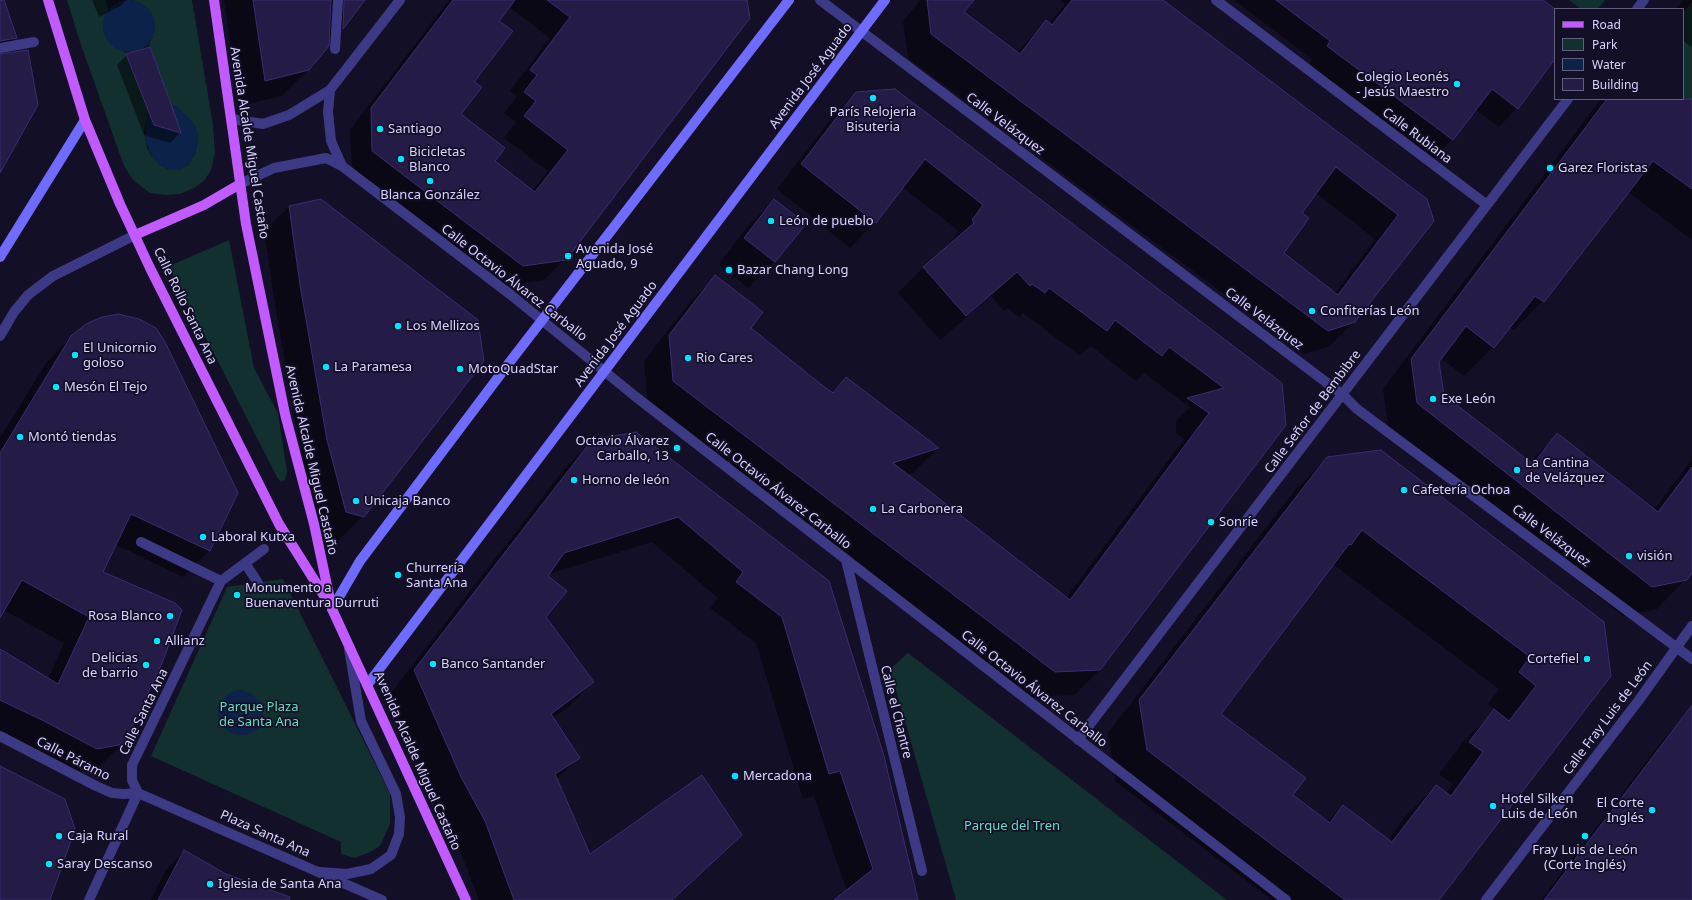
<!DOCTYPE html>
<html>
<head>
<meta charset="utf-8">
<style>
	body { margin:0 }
	#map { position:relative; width:1692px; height:900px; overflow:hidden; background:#130f26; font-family:"Noto Sans",sans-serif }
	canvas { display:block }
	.legend { position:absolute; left:1554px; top:8px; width:130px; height:92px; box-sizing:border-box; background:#130f26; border:1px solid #625e7d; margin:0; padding:5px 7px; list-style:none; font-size:12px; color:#d9d4ff }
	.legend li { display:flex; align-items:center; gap:8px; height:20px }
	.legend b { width:20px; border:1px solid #625e7d }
</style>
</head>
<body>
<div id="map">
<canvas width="1692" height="900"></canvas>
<ul class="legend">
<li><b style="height:5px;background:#c25bff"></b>Road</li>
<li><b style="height:11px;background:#12302f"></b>Park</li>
<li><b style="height:11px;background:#0c2248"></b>Water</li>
<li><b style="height:11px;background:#241b47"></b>Building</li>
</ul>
</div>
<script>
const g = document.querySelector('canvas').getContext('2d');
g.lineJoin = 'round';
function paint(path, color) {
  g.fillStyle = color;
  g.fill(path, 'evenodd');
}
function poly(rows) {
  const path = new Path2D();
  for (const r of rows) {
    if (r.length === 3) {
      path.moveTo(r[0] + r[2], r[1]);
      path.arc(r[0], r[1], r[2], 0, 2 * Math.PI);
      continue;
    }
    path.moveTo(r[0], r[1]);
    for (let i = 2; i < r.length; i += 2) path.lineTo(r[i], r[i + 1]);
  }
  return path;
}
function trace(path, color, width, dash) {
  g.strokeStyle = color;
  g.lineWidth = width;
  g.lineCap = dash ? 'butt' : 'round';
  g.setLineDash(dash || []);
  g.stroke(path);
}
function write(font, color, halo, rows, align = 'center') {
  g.font = font + ' "Noto Sans",sans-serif';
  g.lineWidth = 3.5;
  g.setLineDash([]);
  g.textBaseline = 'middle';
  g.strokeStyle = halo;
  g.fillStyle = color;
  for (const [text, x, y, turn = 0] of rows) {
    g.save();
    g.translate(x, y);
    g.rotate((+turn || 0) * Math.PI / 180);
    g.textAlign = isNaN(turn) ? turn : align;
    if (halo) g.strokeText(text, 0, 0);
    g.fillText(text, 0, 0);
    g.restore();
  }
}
paint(poly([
	[67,0,106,0,117,49,125,52,149,112,146,119,144,133,147,148,152,157,160,165,170,170,180,170,188,165,194,156,197,146,198,137,196,128,180,109,171,104,149,44,153,37,138,2,132,0,192,0,213,125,215,153,211,170,204,181,194,188,180,194,165,195,150,193,134,181,124,166,80,42],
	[1569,0,1605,0,1598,9,1581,9],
	[1692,2,1692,104,1683,97,1683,13],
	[229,240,254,368,278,413,287,472,285,480,281,482,277,477,169,266],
	[283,579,390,794,390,824,380,846,368,853,354,858,341,854,341,842,151,756,227,587],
	[908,653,1227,900,956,900,890,669]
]), '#12302f');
paint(poly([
	[129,26,26],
	[171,104,180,109,192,121,196,128,198,137,197,146,194,156,188,165,180,170,170,170,160,165,152,157,145,140,146,119,152,109],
	[241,690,254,695,262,706,263,714,260,728,246,735,239,735,231,733,225,729,220,723,218,716,218,708,221,701,227,695,234,691]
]), '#0c2248');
paint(poly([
	[0,0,3,0,16,38,0,54],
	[92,0,126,0,119,7,99,17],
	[224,0,364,0,342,29,328,43,308,70,282,96,239,106],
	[449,0,746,0,565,259,544,280,502,286,352,172,350,130],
	[509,7,550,38,510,91,517,96,504,113,516,122,504,138,548,171,532,191,493,161,460,114,498,21],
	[920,0,972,0,963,12,1016,53,1046,22,1049,24,1065,4,1060,0,1161,0,1426,200,1354,322,1330,346,1304,354,908,58,903,22],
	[1316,193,1375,239,1335,293,1282,253,1301,213],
	[1234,0,1542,0,1555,10,1555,58,1517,108,1499,127,1475,109,1452,140,1434,158,1309,65,1313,60],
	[1683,0,1692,0,1692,47,1683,41,1683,9,1677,9],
	[149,48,180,133,170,143,144,135,117,65,127,55],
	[857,93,1281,384,1100,670,1074,695,1029,697,648,406,644,361,690,302,715,277,749,328,831,393,846,378,938,448,913,473,907,475,1066,598,1184,439,1176,433,1176,421,1190,407,1144,373,1136,381,1091,346,1080,356,1023,313,1019,317,1007,308,1004,311,991,296,940,340,898,293,923,268,948,247,947,246,959,231,902,187,875,222,850,248,777,189,831,119],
	[1683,97,1692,104,1692,240,1628,192,1543,301,1514,330,1509,327,1493,347,1464,376,1441,358,1438,362,1443,396,1529,463,1557,435,1654,510,1692,459,1692,572,1657,609,1623,616,1389,432,1383,389,1601,99,1683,99],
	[321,200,363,516,338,541,322,536,303,465,276,310,264,231,289,207],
	[774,200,805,224,774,262,748,288,719,264,748,226],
	[72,336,237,493,209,551,183,577,115,544,102,572,123,743,97,769,70,774,0,738,0,650,48,679,64,643,4,610,0,616,0,438,46,363],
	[592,441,828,582,914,900,835,900,847,891,814,796,803,799,756,643,710,608,718,598,652,542,546,575,544,617,593,682,567,708,552,718,578,758,556,780,589,856,741,834,672,900,479,900,459,847,434,801,388,697,566,467],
	[1327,458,1603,623,1438,900,1272,900,1116,782,1108,733,1295,490],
	[1333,564,1499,689,1488,704,1495,710,1463,742,1439,774,1453,784,1446,793,1436,786,1404,818,1388,840,1343,806,1327,822,1291,795,1219,714],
	[1692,721,1692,900,1541,900,1665,737,1680,722],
	[184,851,225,875,279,900,150,900,166,870]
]), '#0007');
const building = poly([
	[0,0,4,0,17,38,0,41,0,0],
	[253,0,331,0,329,46,309,70,265,81,253,0],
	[344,0,365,0,343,29,344,0],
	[453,0,515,0,499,21,513,31,474,82,482,87,461,114,505,148,495,161,535,192,568,150,524,116,536,101,524,92,537,75,530,70,570,17,547,0,747,0,750,18,566,260,523,266,372,151,371,108,453,0],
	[927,0,974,0,964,12,1020,54,1046,20,1052,25,1072,0,1163,0,1427,199,1434,221,1355,322,1328,331,931,34,927,0],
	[1336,167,1398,215,1338,295,1284,253,1309,218,1302,213,1336,167],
	[1276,0,1543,0,1555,9,1555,59,1518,109,1492,89,1453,140,1327,46,1330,41,1276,0],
	[150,47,171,104,181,133,154,125,126,54,150,47],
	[28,50,38,105,0,173,0,54,28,50],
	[895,89,1282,383,1286,425,1100,670,1055,672,673,381,669,335,715,275,763,312,751,328,818,382,833,393,846,377,939,448,893,463,1070,600,1209,413,1187,398,1224,388,1169,347,1162,356,1115,320,1107,331,1049,288,1045,293,1032,284,1030,286,1017,272,966,316,923,267,974,223,972,220,983,205,925,159,876,223,801,164,856,92,895,89],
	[1607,99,1692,99,1692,189,1653,161,1544,302,1535,296,1494,348,1466,326,1439,362,1444,395,1533,464,1557,433,1658,512,1692,467,1692,573,1687,580,1652,587,1417,403,1411,359,1607,99],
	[321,199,478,320,484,361,364,517,346,512,327,440,300,285,289,206,321,199],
	[774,199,806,224,775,262,744,238,774,199],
	[118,314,139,319,156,328,165,342,238,493,210,551,131,514,103,572,175,603,182,610,162,663,124,744,97,749,42,720,0,700,0,649,58,684,89,617,22,580,0,618,0,453,71,336,86,324,102,317,118,314],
	[636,432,829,581,884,756,918,900,834,900,873,869,840,771,829,774,782,617,736,582,743,572,678,517,564,553,548,576,567,591,546,617,594,682,551,714,580,758,555,774,590,854,702,775,742,835,672,900,514,900,485,821,461,777,414,670,592,440,636,432],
	[1381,450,1604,622,1611,676,1439,900,1345,900,1147,750,1139,700,1327,457,1381,450],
	[1362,530,1530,657,1519,672,1536,686,1509,721,1494,709,1469,742,1483,752,1451,796,1436,785,1392,842,1343,805,1330,823,1293,795,1306,778,1221,714,1349,544,1351,545,1362,530],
	[1692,705,1692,900,1544,900,1692,705],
	[0,766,65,799,75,829,50,900,0,900,0,766],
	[184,850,226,874,290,897,289,900,158,900,184,850]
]);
paint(building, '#241b47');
trace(building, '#3b2d73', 1);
trace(poly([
	[820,0,1343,395,1357,409,1692,659],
	[1216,0,1487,205],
	[1637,9,1644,0],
	[0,48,34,42],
	[335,49,338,0],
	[330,90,328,112,331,141,342,166],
	[232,119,263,124,289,115,330,90,400,0],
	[240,184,274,168,326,158,342,166,511,295,636,397,1286,900],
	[0,336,14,312,28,295,53,276,135,235],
	[141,542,221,581],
	[846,560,922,871],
	[245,563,258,583],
	[0,736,96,786,112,793,123,794,138,793],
	[1078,740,1568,99],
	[138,793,382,900],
	[319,872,347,874,371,869,391,855,399,834,400,817,396,794,361,721,349,649],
	[89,900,138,793,132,780,132,765,221,581,264,549],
	[1486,900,1639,700,1692,626]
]), '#3d3a85', 10);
trace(poly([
	[0,257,85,120],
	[332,609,360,561,509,363,789,0],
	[368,684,885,0]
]), '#6f6bff', 10);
trace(poly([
	[48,0,85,120,120,204,150,268,279,524,328,602],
	[214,0,246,224,285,414,314,524,332,609,466,900],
	[135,235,204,205,240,184]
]), '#c25bff', 10);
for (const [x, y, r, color] of [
	[1457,84,4,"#00e5ff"],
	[873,98,4,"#00e5ff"],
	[380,129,4,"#00e5ff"],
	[401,159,4,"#00e5ff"],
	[1550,168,4,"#00e5ff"],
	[430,181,4,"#00e5ff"],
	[771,221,4,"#00e5ff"],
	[568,256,4,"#00e5ff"],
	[729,270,4,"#00e5ff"],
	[1312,311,4,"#00e5ff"],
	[398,326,4,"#00e5ff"],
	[75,355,4,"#00e5ff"],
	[688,358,4,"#00e5ff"],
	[326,367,4,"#00e5ff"],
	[460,369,4,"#00e5ff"],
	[56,387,4,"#00e5ff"],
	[1433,399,4,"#00e5ff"],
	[20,437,4,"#00e5ff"],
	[677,448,4,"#00e5ff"],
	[1517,470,4,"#00e5ff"],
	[574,480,4,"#00e5ff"],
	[1404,490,4,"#00e5ff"],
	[356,501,4,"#00e5ff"],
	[873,509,4,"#00e5ff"],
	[1211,522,4,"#00e5ff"],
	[203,537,4,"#00e5ff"],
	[1629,556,4,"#00e5ff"],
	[398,575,4,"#00e5ff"],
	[237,595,4,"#00e5ff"],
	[170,616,4,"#00e5ff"],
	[157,641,4,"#00e5ff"],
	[1587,659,4,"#00e5ff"],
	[433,664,4,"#00e5ff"],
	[146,665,4,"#00e5ff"],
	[735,776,4,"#00e5ff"],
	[1493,806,4,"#00e5ff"],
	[1652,810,4,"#00e5ff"],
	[59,836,4,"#00e5ff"],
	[1585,836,4,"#00e5ff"],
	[49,864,4,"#00e5ff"],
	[210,884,4,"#00e5ff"]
]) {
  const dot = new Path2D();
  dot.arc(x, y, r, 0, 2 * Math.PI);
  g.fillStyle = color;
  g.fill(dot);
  trace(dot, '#130f26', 1.5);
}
write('13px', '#d9d4ff', '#130f26', [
	["Avenida José Aguado",811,76,-53],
	["Calle Velázquez",1005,124,37],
	["Calle Rubiana",1417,136,37],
	["Avenida Alcalde Miguel Castaño",249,143,81],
	["Calle Octavio Álvarez Carballo",514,283,38],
	["Calle Rollo Santa Ana",185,306,64],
	["Calle Velázquez",1264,319,37],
	["Avenida José Aguado",616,334,-53],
	["Calle Señor de Bembibre",1313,412,-53],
	["Avenida Alcalde Miguel Castaño",311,460,77],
	["Calle Octavio Álvarez Carballo",778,491,38],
	["Calle Velázquez",1551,536,37],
	["Calle Octavio Álvarez Carballo",1034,689,38],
	["Calle Santa Ana",144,712,-64],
	["Calle el Chantre",896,712,76],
	["Calle Fray Luis de León",1608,718,-53],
	["Calle Páramo",73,759,27],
	["Avenida Alcalde Miguel Castaño",417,761,66],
	["Plaza Santa Ana",265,834,24]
]);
write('13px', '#d9d4ff', '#130f26', [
	["Colegio Leonés",1449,77,"right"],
	["- Jesús Maestro",1449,92,"right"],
	["París Relojeria",873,112,"center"],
	["Bisuteria",873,127,"center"],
	["Santiago",388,129],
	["Bicicletas",409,152],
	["Blanco",409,167],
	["Garez Floristas",1558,168],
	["Blanca González",430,195,"center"],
	["León de pueblo",779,221],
	["Avenida José",576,249],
	["Aguado, 9",576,264],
	["Bazar Chang Long",737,270],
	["Confiterías León",1320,311],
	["Los Mellizos",406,326],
	["El Unicornio",83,348],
	["goloso",83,363],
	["Rio Cares",696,358],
	["La Paramesa",334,367],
	["MotoQuadStar",468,369],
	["Mesón El Tejo",64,387],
	["Exe León",1441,399],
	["Montó tiendas",28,437],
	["Octavio Álvarez",669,441,"right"],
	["Carballo, 13",669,456,"right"],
	["La Cantina",1525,463],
	["de Velázquez",1525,478],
	["Horno de león",582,480],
	["Cafetería Ochoa",1412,490],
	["Unicaja Banco",364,501],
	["La Carbonera",881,509],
	["Sonríe",1219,522],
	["Laboral Kutxa",211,537],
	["visión",1637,556],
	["Churrería",406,568],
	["Santa Ana",406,583],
	["Monumento a",245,588],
	["Buenaventura Durruti",245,603],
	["Rosa Blanco",162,616,"right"],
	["Allianz",165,641],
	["Delicias",138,658,"right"],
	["de barrio",138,673,"right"],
	["Cortefiel",1579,659,"right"],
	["Banco Santander",441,664],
	["Mercadona",743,776],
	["Hotel Silken",1501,799],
	["Luis de León",1501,814],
	["El Corte",1644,803,"right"],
	["Inglés",1644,818,"right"],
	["Caja Rural",67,836],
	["Fray Luis de León",1585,850,"center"],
	["(Corte Inglés)",1585,865,"center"],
	["Saray Descanso",57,864],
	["Iglesia de Santa Ana",218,884]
], 'left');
write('13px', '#5fe0c0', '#130f26', [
	["Parque Plaza",259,707],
	["de Santa Ana",259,722],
	["Parque del Tren",1012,826]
]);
</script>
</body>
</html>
